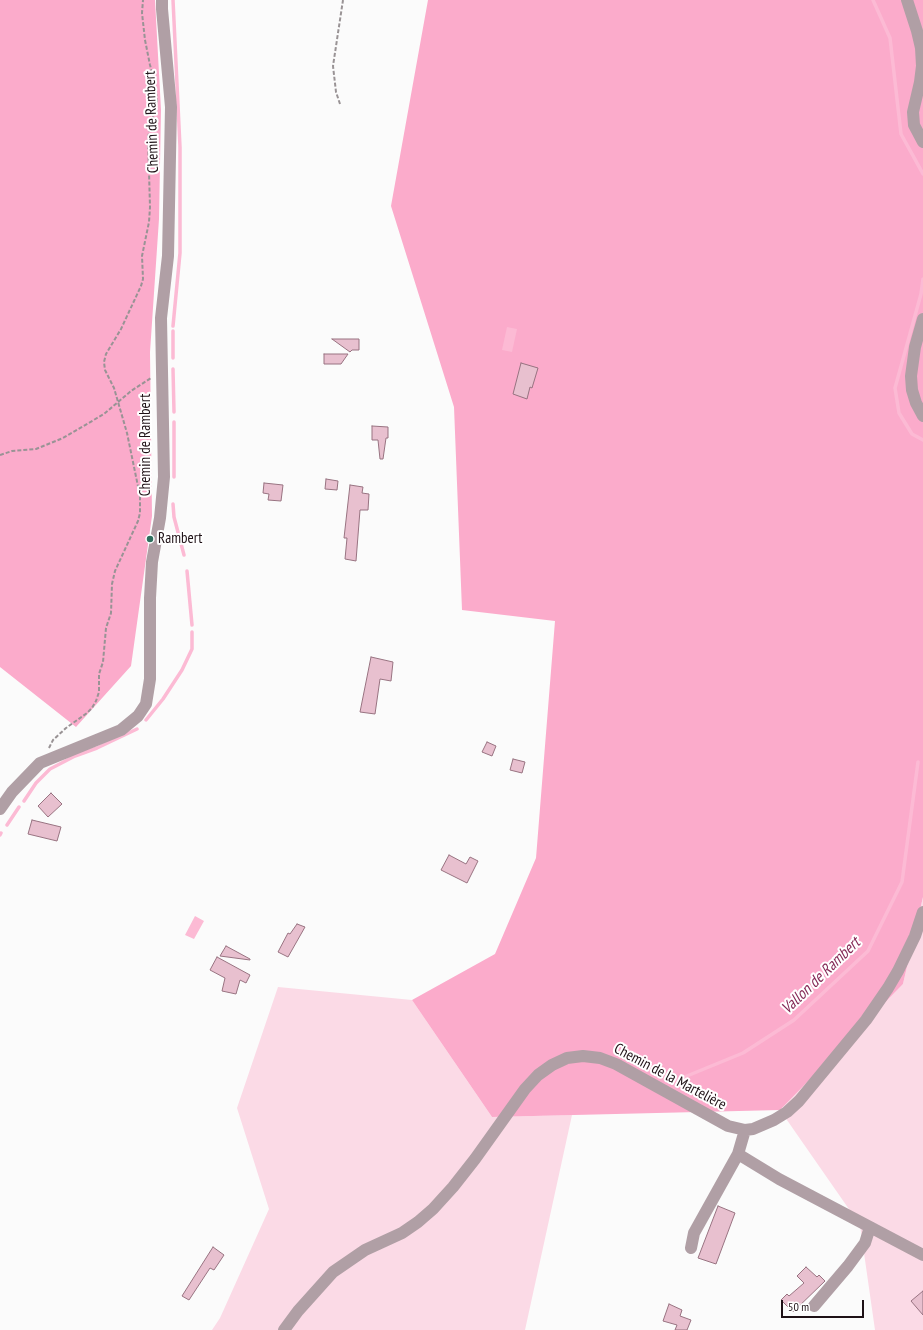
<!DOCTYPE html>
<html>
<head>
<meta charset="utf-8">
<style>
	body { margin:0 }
	#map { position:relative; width:923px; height:1330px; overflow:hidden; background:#fbfbfb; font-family:"PT Sans Narrow",sans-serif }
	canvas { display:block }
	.scale { position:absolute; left:781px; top:1300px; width:83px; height:18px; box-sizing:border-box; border:2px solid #1e1116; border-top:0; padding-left:5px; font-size:12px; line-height:14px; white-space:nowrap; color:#1e1116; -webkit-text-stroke:3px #fff; paint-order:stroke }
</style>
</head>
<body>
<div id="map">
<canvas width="923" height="1330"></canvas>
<div class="scale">50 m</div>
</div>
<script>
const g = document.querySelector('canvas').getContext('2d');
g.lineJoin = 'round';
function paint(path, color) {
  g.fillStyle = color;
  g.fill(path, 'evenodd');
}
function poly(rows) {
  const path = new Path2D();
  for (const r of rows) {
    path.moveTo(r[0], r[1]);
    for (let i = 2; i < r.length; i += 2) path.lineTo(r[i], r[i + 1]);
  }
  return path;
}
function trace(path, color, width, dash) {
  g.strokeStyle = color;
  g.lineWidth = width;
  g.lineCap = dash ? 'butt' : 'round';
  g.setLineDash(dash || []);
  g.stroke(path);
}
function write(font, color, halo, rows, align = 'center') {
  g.font = font + ' "PT Sans Narrow",sans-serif';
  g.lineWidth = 4;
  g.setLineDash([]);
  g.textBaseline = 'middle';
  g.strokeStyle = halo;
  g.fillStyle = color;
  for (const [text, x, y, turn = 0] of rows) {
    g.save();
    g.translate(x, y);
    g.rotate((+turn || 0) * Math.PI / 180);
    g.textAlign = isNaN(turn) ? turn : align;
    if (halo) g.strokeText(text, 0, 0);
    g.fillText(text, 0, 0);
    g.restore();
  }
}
paint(poly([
	[923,897,923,1330,875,1330,860,1225,780,1110,903,984],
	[278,987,412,1000,492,1117,572,1115,525,1330,212,1330,220,1318,269,1209,237,1108]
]), '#fbdae6');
paint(poly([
	[0,0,155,0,161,110,159,219,150,352,152,516,131,666,76,727,0,667],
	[428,0,923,0,923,897,903,984,780,1110,492,1117,412,1000,495,954,536,858,555,621,462,610,454,407,391,206]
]), '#fbabcb');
paint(poly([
	[507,327,517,329,512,352,502,350],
	[195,916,204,921,194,939,185,935]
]), '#fcbad4');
trace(poly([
	[173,0,180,147,180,253,173,326],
	[873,0,890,38,901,134,923,174],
	[923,279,921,294,895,388,899,413,912,434,923,440],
	[173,331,173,358],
	[173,369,174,412],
	[174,422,174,477],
	[173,504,174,517,184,555],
	[187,571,192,625],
	[146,720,163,699,182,670,192,649,192,632],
	[24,801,36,783,50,769,75,756,97,748,137,729],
	[7,825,19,807],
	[0,835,1,833],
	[682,1078,743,1053,794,1020,868,951,902,882,918,762]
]), '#fcbad4', 3.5);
const building = poly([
	[332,339,359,339,359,350,352,350,350,352,332,339],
	[324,354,348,354,341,364,324,364,324,354],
	[521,363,538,368,532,388,530,387,527,399,513,394,521,363],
	[372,426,388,427,388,438,386,438,383,459,380,459,378,440,372,440,372,426],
	[326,479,338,481,337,490,325,489,326,479],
	[264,483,283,485,281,501,268,500,269,494,263,493,264,483],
	[350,485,363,487,362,493,369,494,368,510,360,510,356,561,345,559,347,538,344,538,350,485],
	[371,657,393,662,391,681,380,679,375,714,360,712,371,657],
	[487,742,496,746,492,756,482,752,487,742],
	[513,759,525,762,522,773,510,770,513,759],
	[51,793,62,804,48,817,38,806,51,793],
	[32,820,61,827,57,841,28,834,32,820],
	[449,855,466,864,470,857,478,861,467,883,441,870,449,855],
	[297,924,305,927,288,957,278,952,288,933,290,934,297,924],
	[226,946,250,959,250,960,220,956,226,946],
	[217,957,250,975,246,983,240,980,236,994,222,991,225,978,210,970,217,957],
	[718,1206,735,1213,716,1264,698,1258,718,1206],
	[213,1247,224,1255,214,1270,210,1268,189,1300,182,1296,213,1247],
	[806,1267,817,1277,819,1275,825,1281,793,1312,781,1300,787,1294,789,1296,804,1283,797,1276,806,1267],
	[923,1291,923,1315,911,1301,923,1291],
	[669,1304,682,1310,680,1316,691,1320,687,1330,675,1330,677,1325,663,1321,669,1304]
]);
paint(building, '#e8c0cf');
trace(building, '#987381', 1);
trace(poly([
	[340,104,336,92,333,66,343,0],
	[0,455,12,451,36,449,63,438,104,414,131,391,151,378],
	[49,748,53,740,66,728,87,713,92,708,96,701,99,692,99,674,103,662,106,628,111,613,112,584,115,571,138,521,140,513,140,496,127,433,114,388,105,370,104,362,106,354,121,329,141,286,143,279,142,256,149,222,150,207,148,137,157,101,155,84,150,65,145,40,142,13,143,0]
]), '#999395', 2, [4, 2]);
trace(poly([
	[907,0,917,31,921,48,922,66,920,82,913,112,914,125,923,142],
	[923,319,915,347,911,376,912,390,916,403,923,416],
	[0,809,12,792,40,763,121,730,138,716,146,704,150,679,150,598,152,562,160,518,164,477,161,318,168,256,171,107,162,9,162,0],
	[745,1130,738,1154,779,1179,923,1255],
	[691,1248,694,1233,738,1154],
	[814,1306,848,1266,865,1243,870,1227],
	[284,1330,298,1311,333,1272,365,1250,402,1233,418,1222,433,1209,453,1187,475,1159,525,1089,538,1075,552,1065,567,1058,583,1056,600,1058,616,1064,728,1126,745,1130,753,1129,774,1120,787,1112,799,1101,866,1020,888,988,898,971,915,936,923,912]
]), '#b09fa5', 12);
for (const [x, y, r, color] of [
	[150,539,4,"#2e6f5e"]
]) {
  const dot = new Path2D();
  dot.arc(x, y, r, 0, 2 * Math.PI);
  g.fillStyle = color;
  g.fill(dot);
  trace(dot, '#fff', 1.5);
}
write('15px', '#1e1116', '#fff', [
	["Chemin de Rambert",152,122,-92],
	["Chemin de Rambert",146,445,-90],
	["Chemin de la Martelière",670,1077,28]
]);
write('15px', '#1e1116', '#fff', [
	["Rambert",158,539]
], 'left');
write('italic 16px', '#852a57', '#fff', [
	["Vallon de Rambert",821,976,-44]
]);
</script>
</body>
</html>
